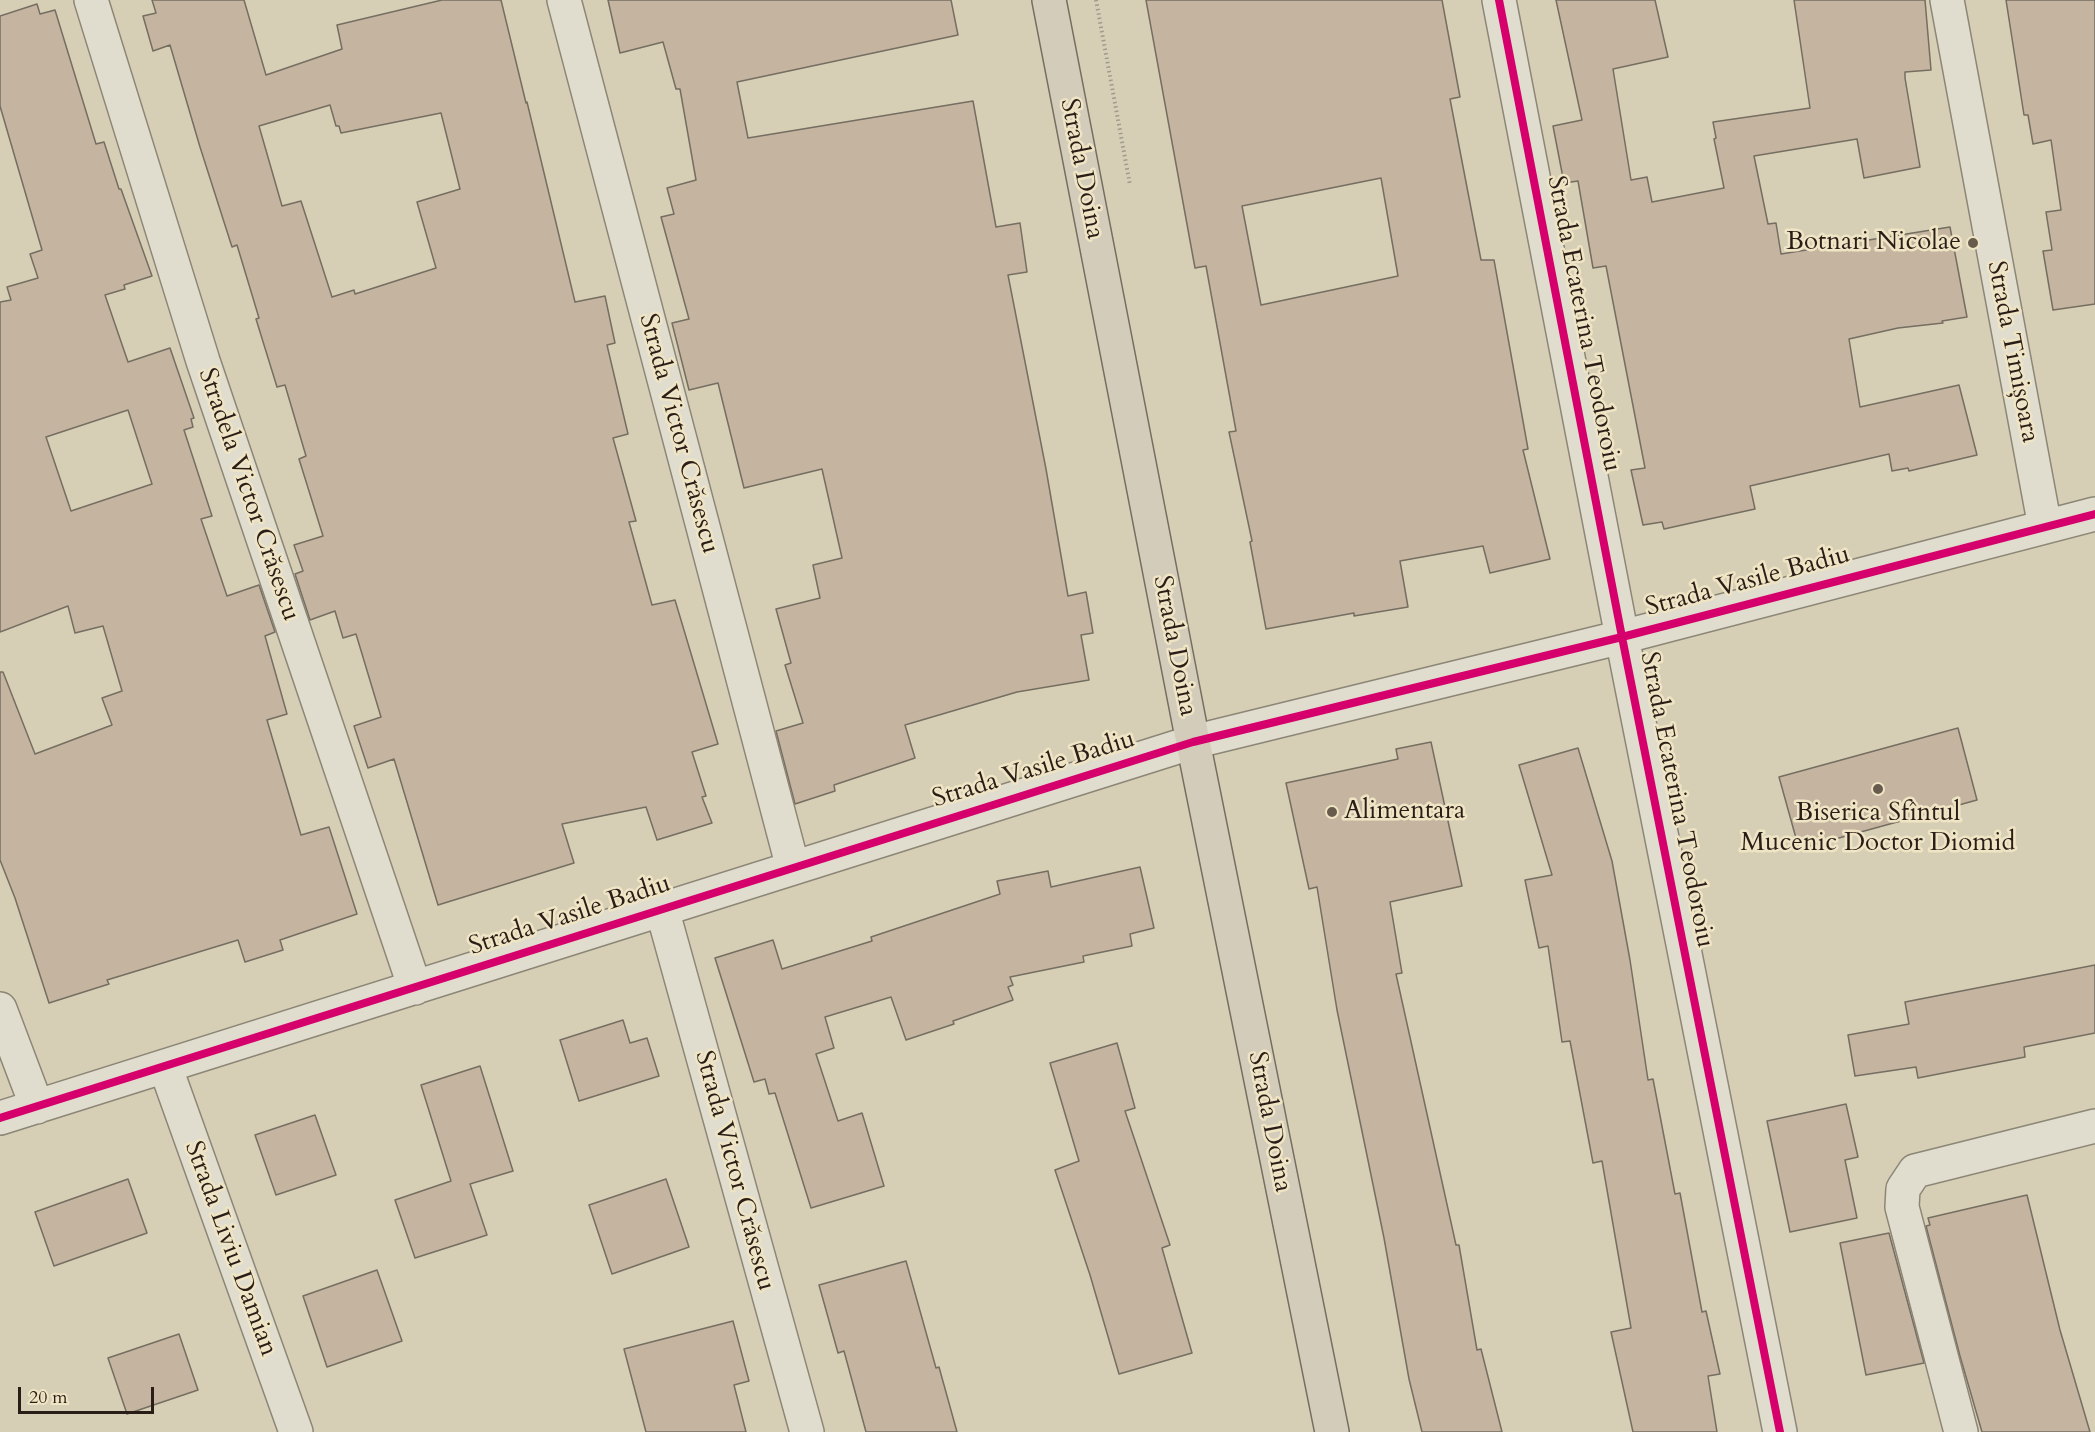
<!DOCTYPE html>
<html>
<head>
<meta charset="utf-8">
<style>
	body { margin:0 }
	#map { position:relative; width:2095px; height:1432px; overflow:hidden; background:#d7cfb5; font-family:Cardo,serif }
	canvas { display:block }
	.scale { position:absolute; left:18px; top:1387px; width:136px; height:27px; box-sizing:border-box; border:3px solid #2a1d17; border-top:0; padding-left:8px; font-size:18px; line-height:21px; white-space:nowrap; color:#2a1d17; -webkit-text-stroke:4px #efe5c5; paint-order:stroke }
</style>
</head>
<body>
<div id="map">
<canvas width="2095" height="1432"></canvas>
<div class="scale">20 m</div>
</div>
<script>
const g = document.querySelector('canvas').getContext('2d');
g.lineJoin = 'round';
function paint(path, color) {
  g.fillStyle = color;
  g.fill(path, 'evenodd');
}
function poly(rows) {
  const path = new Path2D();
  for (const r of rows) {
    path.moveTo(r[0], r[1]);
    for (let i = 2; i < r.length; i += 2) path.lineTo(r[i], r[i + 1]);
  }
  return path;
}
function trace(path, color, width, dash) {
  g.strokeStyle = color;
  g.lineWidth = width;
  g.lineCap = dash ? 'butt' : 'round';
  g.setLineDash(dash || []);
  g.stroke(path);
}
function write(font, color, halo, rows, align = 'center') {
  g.font = font + ' Cardo,serif';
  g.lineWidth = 5;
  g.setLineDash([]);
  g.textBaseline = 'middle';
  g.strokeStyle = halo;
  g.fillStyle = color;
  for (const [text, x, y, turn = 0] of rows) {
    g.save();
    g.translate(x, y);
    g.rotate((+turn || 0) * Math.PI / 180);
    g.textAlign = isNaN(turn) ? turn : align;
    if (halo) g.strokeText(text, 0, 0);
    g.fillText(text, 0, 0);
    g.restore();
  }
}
const building = poly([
	[152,0,244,0,266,75,342,49,337,25,442,0,501,0,526,103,527,102,575,302,605,296,615,343,607,345,628,434,613,438,636,521,629,522,652,605,675,600,718,744,692,752,706,796,702,797,712,823,657,840,646,807,562,824,574,863,438,905,394,759,368,768,354,726,381,717,356,634,343,638,335,611,310,620,295,574,303,571,294,545,323,536,299,459,306,456,285,385,277,387,256,319,259,318,237,245,232,247,200,147,170,45,153,51,143,16,156,13,152,0],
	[330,105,336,126,339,126,341,133,441,113,460,189,417,202,436,268,355,294,354,290,332,297,301,201,282,206,259,126,330,105],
	[608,0,951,0,958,35,737,82,748,138,973,101,996,227,1020,223,1027,272,1008,275,1046,469,1068,596,1086,592,1093,633,1081,635,1089,680,1017,692,905,725,915,758,834,785,835,791,795,804,776,731,803,723,785,665,791,663,776,609,820,598,813,565,842,558,822,469,744,488,718,383,689,390,672,323,689,319,661,217,674,214,667,188,696,180,680,89,676,89,663,42,620,53,608,0],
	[1146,0,1442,0,1460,97,1450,99,1481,260,1494,260,1528,449,1523,450,1550,559,1490,573,1483,546,1400,561,1408,607,1354,616,1354,613,1266,629,1250,542,1252,541,1229,432,1236,431,1206,266,1195,268,1146,0],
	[1381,178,1398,276,1261,305,1242,206,1381,178],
	[1556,0,1655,0,1668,57,1613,69,1631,180,1647,177,1652,202,1724,188,1714,139,1716,138,1713,122,1810,108,1794,0,1925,0,1931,70,1905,72,1905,78,1920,167,1864,178,1857,139,1754,156,1768,224,1776,223,1781,254,1950,227,1967,317,1942,321,1943,323,1898,328,1849,339,1860,407,1959,385,1977,455,1909,471,1908,468,1892,471,1889,454,1750,486,1755,509,1664,529,1662,522,1643,525,1631,470,1645,468,1606,266,1593,268,1578,181,1564,183,1553,126,1582,120,1556,0],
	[2006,0,2095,0,2095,304,2053,310,2043,251,2052,250,2046,212,2061,210,2051,140,2033,144,2028,115,2024,115,2006,0],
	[37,4,40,14,55,10,96,144,104,142,119,189,121,189,152,276,124,285,125,289,105,295,128,362,170,348,194,418,191,419,193,427,184,430,212,516,201,519,227,596,259,585,275,632,265,636,287,714,267,720,301,835,329,827,357,914,280,940,283,950,245,962,238,940,107,980,109,984,49,1003,15,898,0,860,0,672,3,672,35,754,112,725,102,698,122,691,103,626,75,633,68,606,0,632,0,302,11,300,7,287,38,278,30,254,42,250,0,106,0,16,37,4],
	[128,410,152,484,71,511,46,437,128,410],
	[1958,728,1977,800,1799,849,1779,777,1958,728],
	[1431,742,1462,886,1390,902,1402,973,1396,974,1456,1245,1459,1245,1477,1350,1481,1349,1502,1432,1422,1432,1409,1379,1384,1238,1337,1010,1317,887,1309,889,1286,783,1398,759,1396,749,1431,742],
	[1578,748,1612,861,1630,960,1648,1080,1653,1079,1675,1194,1680,1193,1702,1312,1706,1311,1720,1374,1708,1376,1717,1432,1633,1432,1611,1332,1631,1328,1602,1161,1593,1163,1570,1041,1562,1042,1548,946,1539,948,1525,880,1552,875,1519,765,1578,748],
	[1140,867,1154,928,1130,934,1132,946,1083,956,1084,962,1010,977,1013,985,1008,987,1013,1000,953,1021,954,1024,906,1040,891,997,825,1017,834,1048,816,1054,838,1121,862,1113,884,1186,811,1208,775,1093,769,1094,765,1079,754,1082,715,958,773,940,782,969,872,941,871,937,1000,894,997,881,1048,871,1051,887,1140,867],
	[2095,965,2095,1033,2024,1047,2025,1057,1918,1078,1916,1067,1855,1076,1848,1035,1909,1024,1905,1002,2095,965],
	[623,1020,630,1043,647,1038,659,1076,579,1101,560,1040,623,1020],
	[1117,1043,1135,1108,1125,1111,1170,1245,1162,1248,1192,1353,1119,1374,1090,1275,1055,1170,1079,1161,1050,1063,1117,1043],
	[480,1066,513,1171,470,1184,487,1235,415,1258,395,1200,451,1181,421,1085,480,1066],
	[1846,1104,1858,1157,1845,1160,1857,1218,1790,1232,1767,1121,1846,1104],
	[315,1115,336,1175,276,1195,255,1135,315,1115],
	[128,1179,147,1233,54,1266,35,1212,128,1179],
	[666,1179,689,1247,612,1274,589,1205,666,1179],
	[2027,1195,2060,1330,2090,1432,1982,1432,1960,1356,1926,1226,1930,1225,1928,1218,2027,1195],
	[1889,1233,1924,1363,1866,1375,1840,1243,1889,1233],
	[906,1261,936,1368,939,1367,957,1432,866,1432,844,1351,838,1353,819,1285,906,1261],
	[377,1270,402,1341,327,1367,303,1296,377,1270],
	[733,1321,749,1381,734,1385,746,1432,646,1432,624,1349,733,1321],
	[179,1334,198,1390,127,1414,108,1358,179,1334]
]);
paint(building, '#c4b4a0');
trace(building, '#756e61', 1.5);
const minor = poly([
	[91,0,203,361,415,988],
	[564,0,793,868],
	[1499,0,1622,637,1780,1432],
	[1947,0,2045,527],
	[662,909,807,1432],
	[0,1009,37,1107],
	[165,1066,296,1432],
	[0,1118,1193,742,1622,637,2095,514],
	[1961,1432,1902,1207,1903,1189,1915,1171,2095,1126]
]);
const major = poly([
	[1049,0,1193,742,1332,1432]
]);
trace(minor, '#8c8677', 36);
trace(major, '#756e61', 36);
trace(poly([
	[1096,0,1130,185]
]), '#9f9a90', 4, [1.5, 3]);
trace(minor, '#e0dcce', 33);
trace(major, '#d4ccba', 33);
trace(poly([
	[1499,0,1622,637,1780,1432],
	[0,1118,1193,742,1622,637,2095,514]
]), '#d6006c', 8);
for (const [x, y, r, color] of [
	[1973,243,6,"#675b4e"],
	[1878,789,6,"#675b4e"],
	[1332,812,6,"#675b4e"]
]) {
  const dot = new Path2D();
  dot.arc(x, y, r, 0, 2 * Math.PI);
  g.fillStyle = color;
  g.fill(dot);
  trace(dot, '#efe5c5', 2);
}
write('26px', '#2a1d17', '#efe5c5', [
	["Strada Doina",1081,169,79],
	["Strada Ecaterina Teodoroiu",1583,324,79],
	["Strada Timișoara",2012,352,79],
	["Strada Victor Crăsescu",678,434,75],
	["Stradela Victor Crăsescu",248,495,71],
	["Strada Vasile Badiu",1748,582,-15],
	["Strada Doina",1174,646,79],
	["Strada Vasile Badiu",1034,770,-17],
	["Strada Ecaterina Teodoroiu",1676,800,79],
	["Strada Vasile Badiu",570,916,-18],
	["Strada Doina",1269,1122,79],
	["Strada Victor Crăsescu",734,1171,75],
	["Strada Liviu Damian",230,1249,70]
]);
write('26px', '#2a1d17', '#efe5c5', [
	["Botnari Nicolae",1961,243],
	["Alimentara",1344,812,"left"],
	["Biserica Sfîntul",1878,814,"center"],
	["Mucenic Doctor Diomid",1878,844,"center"]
], 'right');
</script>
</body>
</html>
